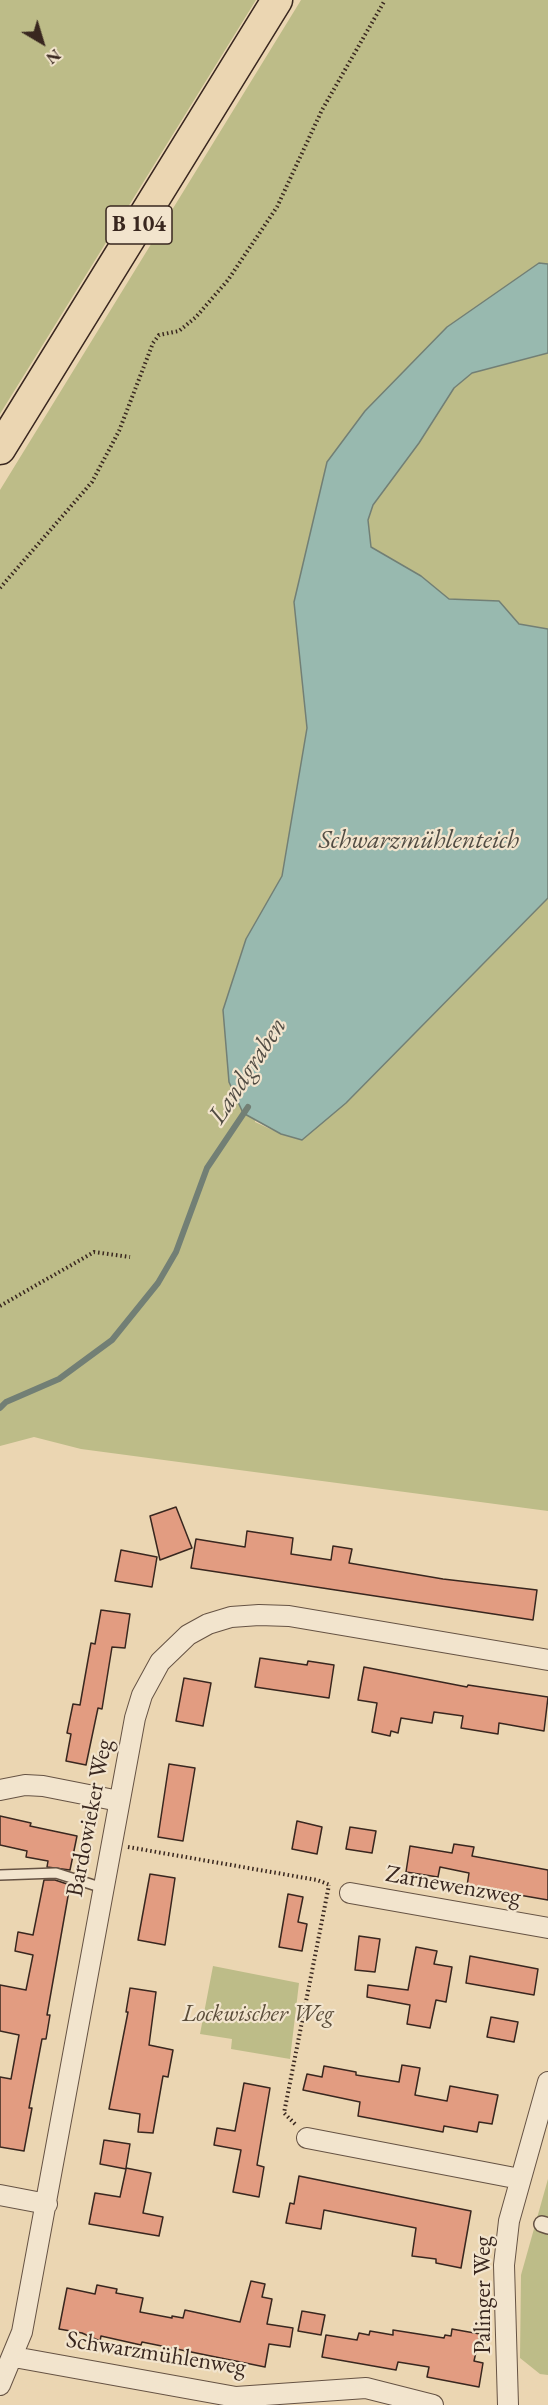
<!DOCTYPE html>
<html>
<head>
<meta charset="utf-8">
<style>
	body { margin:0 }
	#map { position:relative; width:548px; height:2405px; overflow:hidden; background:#ebd6b2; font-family:"EB Garamond",serif }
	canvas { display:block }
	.north { position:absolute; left:12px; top:12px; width:60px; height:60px; -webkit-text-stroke:4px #f2e4cd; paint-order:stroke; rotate:142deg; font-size:16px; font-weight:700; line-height:24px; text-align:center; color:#39271f }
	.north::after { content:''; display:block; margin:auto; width:21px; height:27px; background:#39271f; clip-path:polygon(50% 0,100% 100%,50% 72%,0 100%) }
</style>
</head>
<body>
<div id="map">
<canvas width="548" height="2405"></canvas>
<div class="north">N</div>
</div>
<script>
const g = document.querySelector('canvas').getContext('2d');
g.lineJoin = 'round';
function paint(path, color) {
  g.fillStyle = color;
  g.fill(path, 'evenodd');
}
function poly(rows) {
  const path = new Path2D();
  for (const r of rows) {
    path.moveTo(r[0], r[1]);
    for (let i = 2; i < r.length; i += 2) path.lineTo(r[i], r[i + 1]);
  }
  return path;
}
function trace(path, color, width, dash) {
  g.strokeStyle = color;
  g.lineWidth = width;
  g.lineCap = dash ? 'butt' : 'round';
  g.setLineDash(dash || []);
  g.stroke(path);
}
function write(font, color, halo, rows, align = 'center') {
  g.font = font + ' "EB Garamond",serif';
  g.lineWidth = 4.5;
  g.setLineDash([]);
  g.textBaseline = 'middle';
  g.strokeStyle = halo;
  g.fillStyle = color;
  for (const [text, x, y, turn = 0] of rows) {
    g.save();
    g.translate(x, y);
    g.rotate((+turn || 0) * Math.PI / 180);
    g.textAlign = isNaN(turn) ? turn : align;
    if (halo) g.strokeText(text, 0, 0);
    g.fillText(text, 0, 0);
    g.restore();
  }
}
paint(poly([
	[0,0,256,0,0,414],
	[301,0,548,0,548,264,539,264,294,602,307,728,282,876,246,939,255,1122,281,1134,302,1139,548,898,548,1511,81,1449,34,1437,0,1446,0,490],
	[548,353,548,629,519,624,499,601,449,599,421,576,371,547,368,520,373,505,419,443,454,388,472,373],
	[213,1966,299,1983,290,2059,231,2049,232,2039,200,2034],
	[548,2179,548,2375,540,2374,520,2358,521,2275]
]), '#bdbc88');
const water = poly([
	[539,263,548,264,548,353,472,373,454,388,419,443,373,505,368,520,371,547,421,576,449,599,499,601,519,624,548,629,548,898,346,1103,302,1140,281,1134,243,1113,229,1082,223,1010,246,939,282,876,307,728,294,602,327,462,365,411,447,327,539,263]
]);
paint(water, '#98b9af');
trace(water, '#727f75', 1.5);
trace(poly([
	[0,1408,6,1402,59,1379,112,1340,158,1283,176,1252,207,1168,248,1107]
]), '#727f75', 6);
const building = poly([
	[176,1507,192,1548,160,1560,150,1516,176,1507],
	[247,1531,293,1538,291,1554,331,1560,333,1546,352,1549,349,1563,443,1579,537,1590,533,1620,191,1568,196,1539,245,1547,247,1531],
	[121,1550,157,1557,152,1587,115,1581,121,1550],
	[101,1610,130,1614,125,1648,112,1647,102,1709,98,1708,86,1765,66,1761,71,1734,67,1733,73,1704,80,1705,91,1643,95,1644,101,1610],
	[260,1658,307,1665,308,1661,334,1665,329,1698,255,1687,260,1658],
	[364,1667,467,1687,468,1685,548,1697,544,1731,499,1723,498,1734,461,1728,463,1716,434,1712,432,1723,401,1718,398,1733,391,1731,390,1736,372,1732,377,1703,358,1700,364,1667],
	[184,1678,211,1683,203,1726,176,1721,184,1678],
	[169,1764,195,1768,183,1841,158,1837,169,1764],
	[0,1816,31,1823,30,1826,77,1836,70,1870,47,1867,48,1861,26,1857,27,1851,0,1845,0,1816],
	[297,1821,322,1827,317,1854,292,1849,297,1821],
	[350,1827,376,1831,372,1853,346,1849,350,1827],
	[454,1844,474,1847,472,1856,548,1870,548,1900,467,1886,469,1873,440,1867,438,1877,406,1872,410,1846,452,1853,454,1844],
	[150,1874,175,1878,165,1945,138,1940,150,1874],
	[44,1880,55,1880,70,1885,47,2015,50,2015,46,2039,42,2039,29,2108,32,2108,24,2151,0,2147,0,2077,11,2079,19,2035,0,2031,0,1985,26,1990,33,1955,15,1951,18,1932,33,1935,44,1880],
	[288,1894,303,1897,298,1922,307,1924,302,1951,279,1947,288,1894],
	[359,1936,380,1939,375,1972,355,1970,359,1936],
	[416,1947,437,1951,434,1964,452,1967,446,2002,436,2000,430,2028,407,2024,410,2005,367,1997,368,1985,408,1990,416,1947],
	[470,1956,538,1969,534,1995,466,1983,470,1956],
	[130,1988,156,1992,149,2045,173,2050,168,2077,163,2076,153,2133,138,2132,140,2114,109,2109,128,2012,126,2012,130,1988],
	[491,2017,518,2022,514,2042,487,2037,491,2017],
	[402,2065,420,2068,415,2095,447,2101,450,2086,498,2095,492,2124,479,2122,477,2132,444,2126,443,2132,358,2116,360,2102,303,2090,307,2074,322,2077,324,2066,356,2072,356,2075,399,2082,402,2065],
	[244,2083,270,2088,257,2165,264,2167,259,2197,233,2192,241,2150,214,2145,217,2128,235,2131,244,2083],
	[104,2140,130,2144,126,2168,151,2173,143,2213,163,2217,159,2236,89,2224,95,2193,120,2197,126,2169,100,2164,104,2140],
	[299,2176,471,2211,461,2268,436,2263,436,2259,412,2256,416,2228,324,2210,321,2229,286,2223,290,2203,294,2204,299,2176],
	[251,2281,265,2284,262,2297,272,2299,267,2324,293,2328,290,2347,269,2344,265,2367,142,2342,141,2345,101,2336,100,2341,82,2333,59,2329,67,2288,95,2294,97,2285,117,2289,116,2293,143,2298,140,2312,172,2318,172,2316,183,2318,185,2310,240,2322,251,2281],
	[302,2311,325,2315,321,2335,298,2331,302,2311],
	[452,2329,480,2334,474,2361,483,2363,479,2387,427,2377,429,2367,398,2362,396,2370,322,2357,326,2335,357,2340,359,2333,369,2335,370,2331,393,2335,393,2330,444,2338,445,2335,451,2336,452,2329]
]);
paint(building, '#e29c81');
trace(building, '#39271f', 1.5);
const service = poly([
	[0,1875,56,1873,103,1888]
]);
const pedestrian = poly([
	[542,2224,548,2226]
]);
const minor = poly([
	[0,1790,25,1785,43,1786,119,1801],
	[350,1893,548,1928],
	[307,2138,520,2179],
	[0,2195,47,2204],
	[14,2357,236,2397,366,2388,433,2405],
	[0,2385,22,2332,135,1718,142,1695,160,1662,188,1635,208,1624,231,1617,259,1615,289,1616,548,1660],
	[508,2405,504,2265,509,2221,548,2082]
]);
const primary = poly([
	[0,449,277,0]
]);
trace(service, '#665344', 12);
trace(pedestrian, '#665344', 18);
trace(minor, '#665344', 22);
trace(primary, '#39271f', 33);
trace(poly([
	[0,588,92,482,119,431,153,343,159,335,179,331,196,317,228,280,277,207,322,110,385,0],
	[0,1306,94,1252,130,1257],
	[128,1847,317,1880,330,1885],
	[295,2124,284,2113,329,1885]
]), '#39271f', 4, [1.5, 3]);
trace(service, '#f2e4cd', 9);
trace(pedestrian, '#f2e4cd', 15);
trace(minor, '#f2e4cd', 20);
trace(primary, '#ebd6b2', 30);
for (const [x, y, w] of [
	[139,225,66]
]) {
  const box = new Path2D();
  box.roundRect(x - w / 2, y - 19, w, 38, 4.5);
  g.fillStyle = '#f2e4cd';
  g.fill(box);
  trace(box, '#39271f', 1.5);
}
write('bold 22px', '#39271f', null, [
	["B 104",139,225]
]);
write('24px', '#39271f', '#f2e4cd', [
	["Bardowieker Weg",90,1818,-79],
	["Zarnewenzweg",453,1886,10],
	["Palinger Weg",483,2295,-90],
	["Schwarzmühlenweg",156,2354,9]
]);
write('italic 24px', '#5a4c39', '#f2e4cd', [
	["Lockwischer Weg",258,2014]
]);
write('italic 26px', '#514c43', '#f2e4cd', [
	["Schwarzmühlenteich",419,841],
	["Landgraben",248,1071,-57]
]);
</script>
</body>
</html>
